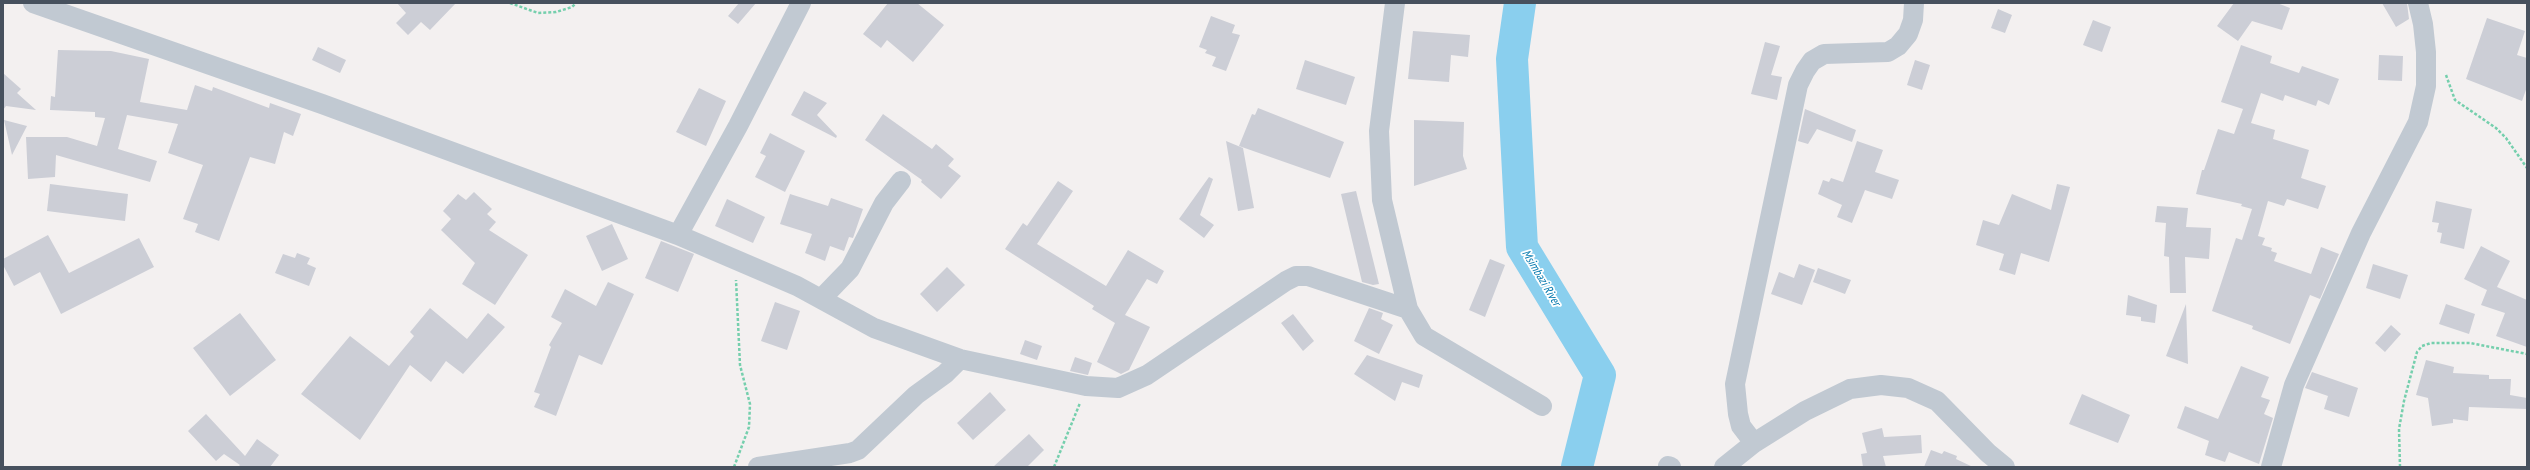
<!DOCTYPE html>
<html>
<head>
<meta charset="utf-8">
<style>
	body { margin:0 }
	#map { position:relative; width:2530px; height:470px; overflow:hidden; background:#f3f0f0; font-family:"PT Sans Narrow",sans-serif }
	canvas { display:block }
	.frame { position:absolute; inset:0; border:4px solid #47515e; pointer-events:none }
</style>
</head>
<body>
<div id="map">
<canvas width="2530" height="470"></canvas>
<div class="frame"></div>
</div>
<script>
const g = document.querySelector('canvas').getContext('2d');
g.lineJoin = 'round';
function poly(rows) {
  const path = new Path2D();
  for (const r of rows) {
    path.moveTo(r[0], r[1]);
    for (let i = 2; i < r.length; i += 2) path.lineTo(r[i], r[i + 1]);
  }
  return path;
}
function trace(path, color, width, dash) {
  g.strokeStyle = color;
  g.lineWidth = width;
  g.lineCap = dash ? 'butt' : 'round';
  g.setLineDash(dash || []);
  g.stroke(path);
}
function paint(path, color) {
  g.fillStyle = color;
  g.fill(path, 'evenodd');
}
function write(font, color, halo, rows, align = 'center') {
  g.font = font + ' "PT Sans Narrow",sans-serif';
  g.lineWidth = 3.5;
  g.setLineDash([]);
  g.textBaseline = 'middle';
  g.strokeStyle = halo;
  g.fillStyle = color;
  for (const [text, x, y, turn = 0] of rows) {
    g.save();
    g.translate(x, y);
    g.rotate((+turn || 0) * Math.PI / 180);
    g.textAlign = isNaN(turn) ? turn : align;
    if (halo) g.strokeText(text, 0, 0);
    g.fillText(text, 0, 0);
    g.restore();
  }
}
trace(poly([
	[1520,3,1512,59,1522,247,1600,375,1577,467]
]), '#8acfee', 32);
paint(poly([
	[397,3,456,3,430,30,421,22,408,35,396,23,406,13],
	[739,3,756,3,738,24,728,16],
	[888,3,917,3,944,25,913,62,887,40,881,48,863,34],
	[2234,3,2277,3,2290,8,2282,30,2252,21,2238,41,2217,26],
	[2382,3,2407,3,2409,19,2396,27],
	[1998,9,2012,15,2005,33,1991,28],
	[1211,16,1235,25,1232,33,1240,35,1226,71,1212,66,1216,57,1205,53,1207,50,1199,47],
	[2487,18,2525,31,2517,55,2527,58,2527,87,2522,101,2466,79],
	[2093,20,2111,27,2102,52,2083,45],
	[1413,31,1470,35,1468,57,1451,55,1449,82,1408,79],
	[1765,42,1780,46,1771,75,1782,77,1777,100,1751,94],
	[2241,45,2272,56,2270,63,2299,73,2302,66,2339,79,2329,105,2318,100,2316,106,2285,95,2283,101,2261,93,2251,123,2275,130,2273,139,2309,150,2301,178,2326,186,2318,209,2287,199,2284,206,2268,201,2258,236,2265,238,2262,245,2272,248,2271,251,2277,253,2274,261,2311,274,2321,247,2339,254,2320,299,2310,295,2290,344,2252,329,2253,326,2212,311,2236,238,2242,240,2252,209,2241,206,2242,204,2196,194,2202,170,2204,170,2218,129,2234,134,2243,109,2221,102],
	[318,47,346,60,340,73,312,60],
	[58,50,111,51,149,59,140,102,187,110,195,85,212,91,213,87,269,108,270,103,301,114,293,136,284,132,275,164,250,157,219,241,195,232,198,224,183,219,203,165,168,153,178,124,127,115,118,149,157,161,150,182,56,155,55,177,28,179,26,137,67,137,97,146,105,118,95,117,95,112,50,110,51,96,55,97],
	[2379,55,2403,56,2402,81,2378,80],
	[1305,60,1355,77,1346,105,1296,89],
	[1915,60,1930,65,1922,90,1907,85],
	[3,73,21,89,17,93,36,110,6,106,3,110],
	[699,88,726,101,706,146,676,132],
	[804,91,827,103,817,115,837,136,836,138,791,115],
	[1258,108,1344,142,1330,178,1239,146,1252,114,1255,115],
	[1805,109,1856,130,1852,142,1817,129,1808,144,1798,141],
	[883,114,932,149,936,144,954,159,948,166,961,176,941,199,921,182,922,180,865,140],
	[4,120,27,126,12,155],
	[1414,120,1464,122,1463,156,1467,169,1414,186],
	[770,133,805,151,785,192,755,177,766,156,760,153],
	[1226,141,1243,148,1254,208,1238,211],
	[1857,141,1883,150,1875,172,1899,180,1892,199,1865,190,1852,223,1837,217,1842,205,1818,194,1823,180,1829,182,1831,178,1843,182],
	[1209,177,1213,179,1200,215,1214,225,1204,238,1179,219],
	[1058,181,1073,191,1037,244,1106,286,1128,250,1164,271,1157,284,1147,279,1125,315,1150,327,1129,370,1121,374,1097,362,1115,323,1092,309,1094,306,1005,249,1023,223,1027,226],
	[50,184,128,194,125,221,47,211],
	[2057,184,2070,187,2049,262,2021,253,2015,275,1999,270,2004,254,1976,245,1983,220,1999,225,2012,194,2051,210],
	[1356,191,1379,284,1373,285,1362,282,1341,194],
	[474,192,492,209,487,214,496,222,489,230,528,255,495,305,462,284,475,263,441,230,451,219,443,211,458,194,466,200],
	[790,194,828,206,831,198,863,209,853,238,849,237,844,251,830,246,825,261,805,253,812,234,780,224],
	[727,199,765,217,753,243,715,226],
	[2436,201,2472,209,2464,249,2440,243,2442,233,2437,232,2439,223,2432,222],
	[2157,206,2188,208,2186,227,2211,228,2209,259,2185,257,2186,293,2170,293,2169,257,2164,256,2166,223,2155,222],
	[612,224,628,259,602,271,586,236],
	[48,235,69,273,139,238,154,267,61,314,40,272,14,286,3,265,3,259],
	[661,241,694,254,678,292,645,278],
	[2481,246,2510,261,2497,287,2527,300,2527,347,2496,336,2505,313,2481,305,2487,290,2464,279],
	[297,253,310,258,307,264,316,268,309,286,275,273,283,254,295,258],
	[1490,259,1505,265,1485,317,1469,310],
	[1799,264,1815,270,1802,305,1771,294,1779,272,1794,278],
	[2373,264,2408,275,2400,299,2366,288],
	[947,267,965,285,937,312,920,294],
	[1818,268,1851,280,1845,294,1813,282],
	[608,282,634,294,602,365,579,355,556,416,534,407,540,394,534,392,551,347,549,345,562,323,551,317,565,289,596,306],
	[2128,295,2157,305,2155,323,2141,321,2141,317,2126,315],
	[775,302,800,311,787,350,761,341],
	[2186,304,2188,364,2166,356],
	[2446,304,2475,314,2469,334,2439,324],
	[430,308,467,339,488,313,505,327,463,374,446,361,431,382,410,365,360,440,301,394,350,336,389,366,414,336,410,332],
	[1369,308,1383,313,1381,319,1393,325,1379,354,1354,341],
	[240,313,276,360,230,396,193,348],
	[1293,314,1314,341,1303,351,1281,323],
	[2391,325,2401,334,2385,352,2375,343],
	[1025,340,1042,346,1037,360,1020,354],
	[1367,355,1423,375,1419,388,1402,382,1395,401,1354,374],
	[1075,357,1092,363,1088,375,1070,371],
	[2426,360,2454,367,2453,373,2489,375,2489,379,2511,379,2510,395,2527,398,2527,409,2469,407,2468,421,2453,419,2453,423,2432,426,2428,398,2416,395],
	[2241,366,2269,377,2261,397,2270,400,2264,414,2273,418,2259,464,2229,452,2225,462,2205,455,2209,441,2177,428,2185,406,2218,419],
	[2312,372,2358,388,2349,417,2324,409,2328,396,2305,388],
	[990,392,1006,410,973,440,957,423],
	[2082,394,2130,415,2118,443,2069,424],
	[206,414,245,456,257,439,279,455,270,467,238,467,240,465,224,454,216,461,188,431],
	[1882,428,1884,437,1921,435,1922,453,1883,456,1886,467,1863,467,1861,454,1867,453,1862,433],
	[1029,434,1044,450,1027,467,993,467],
	[1931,450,1942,454,1944,451,1957,456,1956,459,1973,467,1924,467]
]), '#ccced6');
trace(poly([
	[510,3,538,13,556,12,572,7,576,3],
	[2446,75,2455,100,2496,128,2506,138,2527,168],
	[734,467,749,427,750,404,740,365,736,280],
	[1054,467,1080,403],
	[2400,467,2399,429,2404,401,2417,352,2422,346,2431,343,2470,343,2527,354]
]), '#75cfad', 2.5, [3, 2]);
trace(poly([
	[33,3,322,104,678,235,797,286,874,328,960,359,1086,386,1118,388,1147,375,1286,281,1296,276,1308,276,1408,309],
	[1395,3,1379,131,1382,200,1408,309,1424,336,1542,406],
	[678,235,738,126,801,3],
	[821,299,850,269,884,203,901,181],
	[1754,443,1741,426,1738,414,1735,384,1798,85,1805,71,1812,61,1824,54,1888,52,1898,46,1908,34,1913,20,1914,3],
	[1668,466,1671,467],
	[758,467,850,453,858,450,916,395,945,374,960,359],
	[1724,467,1754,443,1805,411,1850,389,1881,385,1908,388,1937,401,1988,453,2005,467],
	[2271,467,2294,385,2361,233,2418,122,2426,86,2426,52,2423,24,2418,3]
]), '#c1c9d2', 20);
write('italic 12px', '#097baf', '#fff', [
	["Msimbazi River",1541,278,59]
]);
</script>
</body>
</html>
